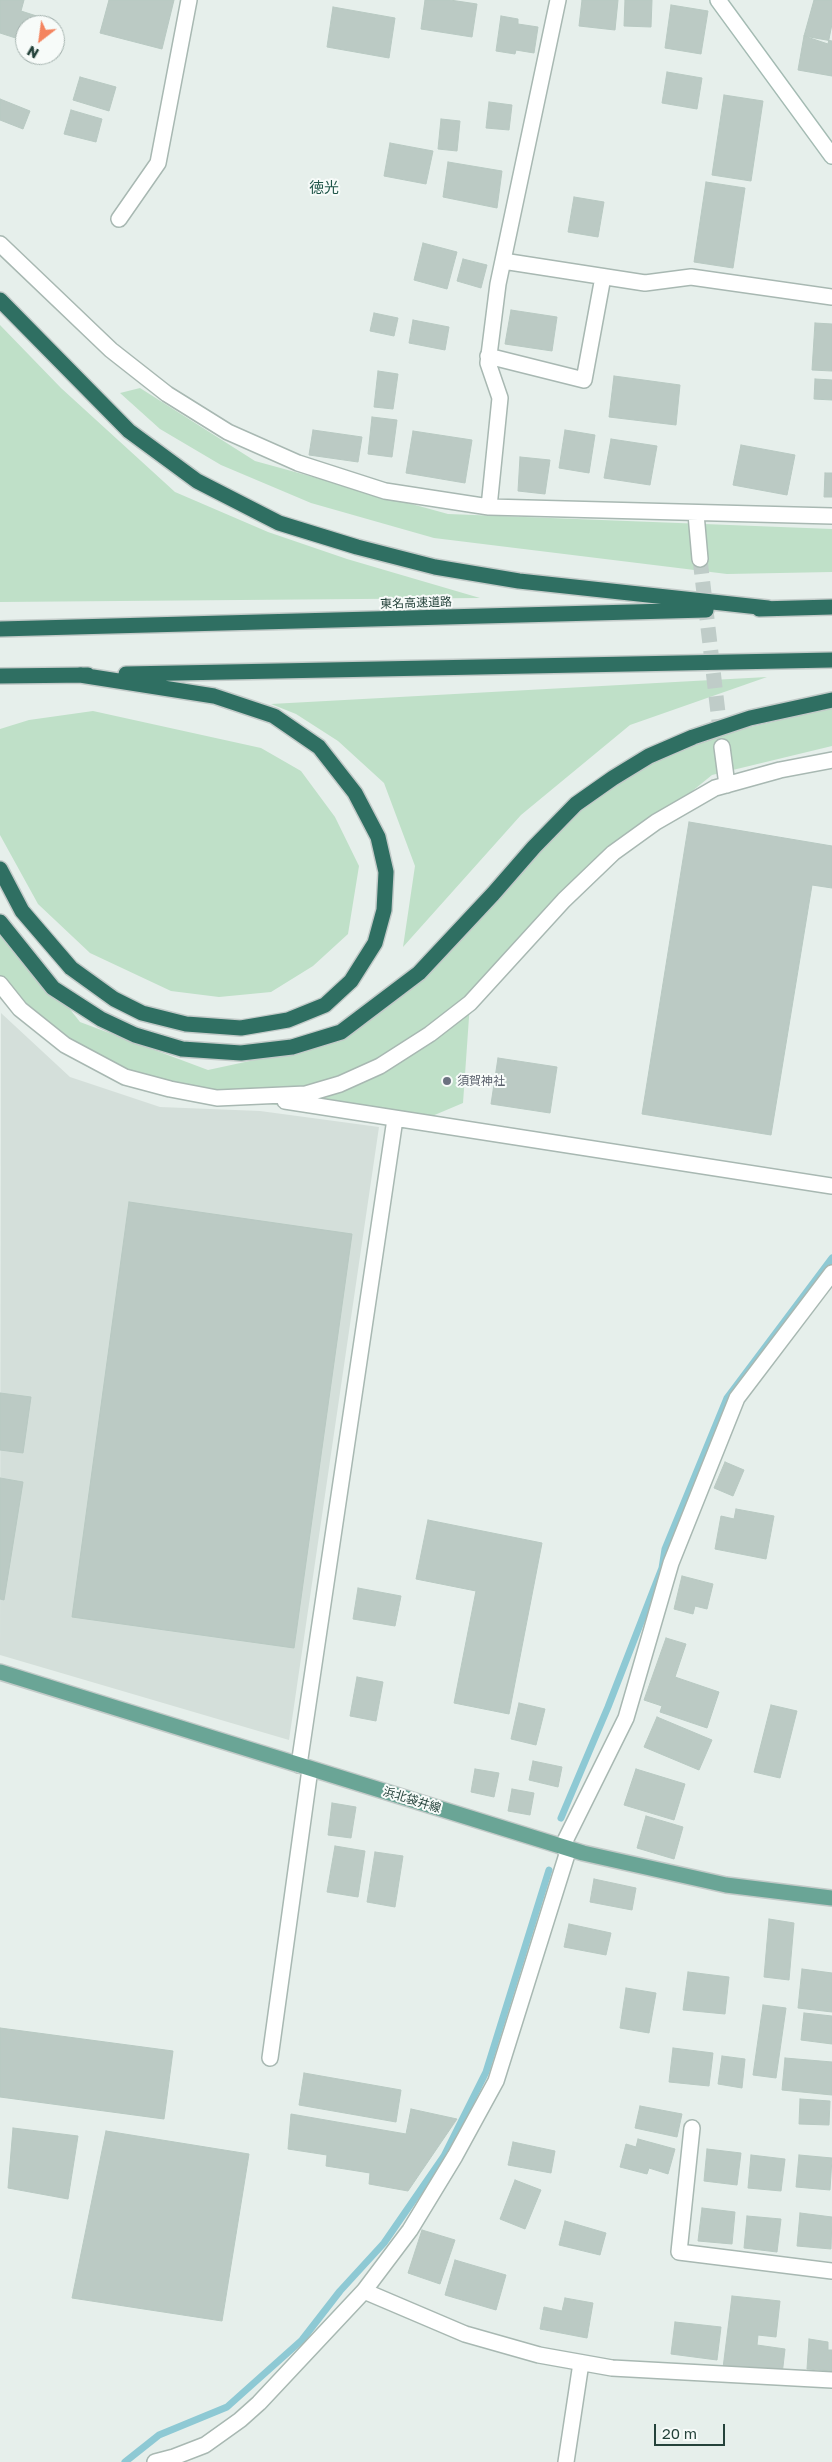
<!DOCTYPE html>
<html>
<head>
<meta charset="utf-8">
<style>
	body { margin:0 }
	#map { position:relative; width:832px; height:2462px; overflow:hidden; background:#e6efeb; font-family:"Golos Text",sans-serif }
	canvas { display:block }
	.north { position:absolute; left:15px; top:15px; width:50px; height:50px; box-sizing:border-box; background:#f7fbf9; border:1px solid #a3b1ad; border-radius:50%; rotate:210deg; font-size:14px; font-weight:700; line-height:20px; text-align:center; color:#24423a }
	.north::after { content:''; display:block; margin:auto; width:18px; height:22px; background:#f4845f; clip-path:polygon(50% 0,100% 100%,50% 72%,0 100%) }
	.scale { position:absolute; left:654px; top:2424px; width:71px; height:22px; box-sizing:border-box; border:2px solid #24423a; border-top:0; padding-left:6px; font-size:15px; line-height:18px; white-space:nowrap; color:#24423a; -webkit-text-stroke:4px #f7fbf9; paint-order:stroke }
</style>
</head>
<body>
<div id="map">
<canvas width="832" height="2462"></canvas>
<div class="north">N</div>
<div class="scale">20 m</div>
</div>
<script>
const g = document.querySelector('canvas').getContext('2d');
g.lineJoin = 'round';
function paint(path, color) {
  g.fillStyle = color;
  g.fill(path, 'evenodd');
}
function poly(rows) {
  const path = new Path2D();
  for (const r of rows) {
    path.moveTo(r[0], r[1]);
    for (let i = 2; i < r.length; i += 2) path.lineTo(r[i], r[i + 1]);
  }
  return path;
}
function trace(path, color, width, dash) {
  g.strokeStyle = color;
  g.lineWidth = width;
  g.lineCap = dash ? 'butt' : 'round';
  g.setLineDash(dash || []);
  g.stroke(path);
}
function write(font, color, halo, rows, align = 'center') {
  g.font = font + ' "Golos Text","Noto Sans JP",sans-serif';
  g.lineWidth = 4;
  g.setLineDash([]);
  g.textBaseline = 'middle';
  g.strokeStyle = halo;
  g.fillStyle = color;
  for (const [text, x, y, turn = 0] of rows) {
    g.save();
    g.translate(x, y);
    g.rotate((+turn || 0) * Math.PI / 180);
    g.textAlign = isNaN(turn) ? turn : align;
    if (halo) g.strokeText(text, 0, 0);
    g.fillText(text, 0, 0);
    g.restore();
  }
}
paint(poly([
	[1,1013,70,1077,160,1107,260,1111,379,1127,289,1740,0,1655]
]), '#d4dfda');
paint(poly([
	[0,325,61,388,175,492,268,532,347,559,480,598,0,602],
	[140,388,255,461,448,514,832,529,832,572,727,574,434,538,311,503,221,465,160,429,120,393],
	[767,677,630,725,521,815,403,947,415,866,384,783,338,741,296,714,271,704],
	[832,708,832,746,712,775,594,871,470,1003,463,1103,418,1122,217,1098,82,1054,0,983,0,920,80,1022,208,1070,324,1045,473,915,592,792,695,740],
	[93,711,261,748,301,771,335,817,359,866,348,934,313,966,271,992,219,997,171,991,90,953,38,904,0,835,0,729,29,720]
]), '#bfe0c8');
trace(poly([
	[561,1818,608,1707,662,1568,665,1549,727,1398,832,1258],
	[125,2462,159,2435,227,2407,302,2340,340,2291,384,2243,444,2156,486,2072,549,1870]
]), '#8ec9d4', 7);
const building = poly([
	[0,0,24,0,21,11,43,18,41,25,25,25,25,41,0,33,0,0],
	[109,0,174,0,162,49,100,33,109,0],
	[425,0,450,0,477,4,472,37,421,29,425,0],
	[582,0,618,0,615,30,579,26,582,0],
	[625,0,652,0,651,27,624,26,625,0],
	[814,0,832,0,832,24,828,44,804,36,814,0],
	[671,5,708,11,701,54,665,48,671,5],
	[333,7,395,18,389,58,327,47,333,7],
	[501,16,518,19,518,24,538,27,534,53,516,50,515,54,496,51,501,16],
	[804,36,832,41,832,76,798,70,804,36],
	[667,72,702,78,697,109,662,103,667,72],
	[80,77,116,87,109,111,73,100,80,77],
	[724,95,763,101,751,181,712,175,724,95],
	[0,99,30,111,23,129,0,120,0,99],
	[489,102,512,105,509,130,486,128,489,102],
	[71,110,102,119,96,142,64,134,71,110],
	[441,119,460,121,457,151,438,149,441,119],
	[390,143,433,151,426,184,384,176,390,143],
	[448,162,502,171,497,208,443,197,448,162],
	[706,182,745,188,733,268,694,262,706,182],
	[574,197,604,202,598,237,568,232,574,197],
	[423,243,457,252,447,289,414,280,423,243],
	[463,259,487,265,481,288,457,281,463,259],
	[511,310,557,317,552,351,505,344,511,310],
	[374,313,398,318,394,336,370,331,374,313],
	[413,320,449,327,445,350,409,343,413,320],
	[815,323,832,324,832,371,812,370,815,323],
	[378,371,398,374,393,409,374,407,378,371],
	[614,376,680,385,676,425,609,417,614,376],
	[815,379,832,380,832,400,814,399,815,379],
	[372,417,397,420,392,457,368,454,372,417],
	[313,430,362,437,358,462,309,455,313,430],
	[565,430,595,435,589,473,559,468,565,430],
	[413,431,472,440,465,483,406,473,413,431],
	[611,439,657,446,650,485,604,478,611,439],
	[741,445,795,455,787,495,733,485,741,445],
	[520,457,550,460,545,494,518,491,520,457],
	[825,473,832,473,832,497,824,497,825,473],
	[689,822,832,846,832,888,812,885,771,1135,642,1114,689,822],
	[498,1058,557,1067,550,1113,491,1104,498,1058],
	[129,1202,352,1234,294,1648,72,1617,129,1202],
	[0,1393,31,1397,23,1453,0,1450,0,1393],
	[725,1462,744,1470,733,1496,714,1488,725,1462],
	[0,1478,23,1482,4,1600,0,1599,0,1478],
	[736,1509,774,1516,766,1559,715,1549,721,1516,734,1519,736,1509],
	[428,1520,542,1543,509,1714,454,1703,476,1591,416,1579,428,1520],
	[682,1576,713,1584,707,1609,695,1606,693,1614,674,1609,682,1576],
	[358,1588,401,1596,395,1626,353,1619,358,1588],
	[666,1638,686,1644,675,1677,719,1692,707,1728,660,1712,662,1706,644,1700,666,1638],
	[357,1677,383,1682,376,1721,350,1716,357,1677],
	[519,1703,545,1709,536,1745,511,1739,519,1703],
	[771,1705,797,1711,780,1778,754,1772,771,1705],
	[657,1717,712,1740,699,1770,644,1747,657,1717],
	[533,1761,562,1767,558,1787,529,1780,533,1761],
	[475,1769,499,1773,494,1797,471,1792,475,1769],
	[636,1769,685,1784,674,1820,624,1805,636,1769],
	[512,1789,534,1793,530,1815,508,1811,512,1789],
	[332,1803,356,1807,351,1838,328,1835,332,1803],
	[646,1816,683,1827,674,1859,637,1848,646,1816],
	[335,1846,365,1851,358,1897,327,1892,335,1846],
	[375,1852,403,1856,395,1907,367,1902,375,1852],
	[594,1879,636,1888,632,1910,590,1902,594,1879],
	[769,1919,794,1923,789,1980,764,1977,769,1919],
	[569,1924,611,1933,606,1955,564,1947,569,1924],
	[802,1969,832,1973,832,2012,798,2008,802,1969],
	[688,1972,729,1977,725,2014,683,2010,688,1972],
	[626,1988,656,1993,649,2033,620,2028,626,1988],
	[763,2005,786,2008,776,2078,753,2075,763,2005],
	[804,2013,832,2016,832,2044,801,2040,804,2013],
	[0,2028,173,2051,164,2119,0,2097,0,2028],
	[673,2048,713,2053,709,2086,669,2082,673,2048],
	[722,2056,745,2059,742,2088,718,2084,722,2056],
	[785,2058,832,2062,832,2095,782,2090,785,2058],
	[304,2073,401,2090,396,2122,299,2105,304,2073],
	[800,2099,830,2101,829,2125,799,2124,800,2099],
	[640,2106,682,2114,677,2137,635,2128,640,2106],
	[411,2109,457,2119,408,2191,369,2184,370,2173,326,2166,327,2155,288,2149,291,2114,406,2134,411,2109],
	[13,2128,78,2136,68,2199,8,2188,13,2128],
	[106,2131,249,2154,222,2321,72,2298,106,2131],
	[638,2139,675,2149,668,2174,649,2168,647,2174,620,2167,626,2144,636,2147,638,2139],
	[513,2142,555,2151,551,2173,508,2165,513,2142],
	[707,2149,741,2153,737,2185,704,2181,707,2149],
	[751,2155,785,2159,781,2191,748,2188,751,2155],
	[799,2155,832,2158,830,2190,796,2187,799,2155],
	[515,2180,541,2190,525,2229,500,2219,515,2180],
	[702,2208,735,2212,732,2244,698,2241,702,2208],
	[800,2213,832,2217,831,2249,797,2246,800,2213],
	[747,2216,781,2219,777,2252,744,2248,747,2216],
	[565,2221,606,2233,600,2255,559,2245,565,2221],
	[422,2230,455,2240,440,2284,408,2273,422,2230],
	[455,2260,506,2275,496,2310,445,2295,455,2260],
	[732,2296,780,2301,776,2337,758,2335,757,2345,785,2349,782,2375,723,2368,732,2296],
	[565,2298,593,2303,587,2338,540,2329,544,2307,562,2311,565,2298],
	[675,2322,721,2327,717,2360,671,2354,675,2322],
	[809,2339,828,2342,828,2350,832,2350,832,2371,807,2369,809,2339]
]);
paint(building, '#bbcac4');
trace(building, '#b8c9c2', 1);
trace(poly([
	[700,559,722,747]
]), '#bfccc8', 15, [15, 8]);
const street = poly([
	[119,219,158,163,189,0],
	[0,244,111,350,167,394,228,432,298,463,385,491,489,507,832,516],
	[503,261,645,283,691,277,832,297],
	[488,356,584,380,603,277],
	[489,507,500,398,488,363,498,284,558,0],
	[696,514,700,559],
	[722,747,727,785],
	[0,984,20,1009,65,1045,125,1077,170,1089,217,1098,306,1094,340,1084,380,1066,430,1034,470,1003,564,900,613,853,656,822,715,788,780,770,832,760],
	[285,1101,832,1186],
	[299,1765,395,1119],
	[562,1847,626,1718,671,1563,737,1398,832,1273],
	[270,2058,310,1769],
	[692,2128,679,2252,832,2271],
	[364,2291,465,2334,539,2355,612,2368,832,2380],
	[155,2462,174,2457,205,2445,240,2420,259,2403,364,2291,410,2230,455,2156,496,2081,569,1848],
	[566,2462,581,2363]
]);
const secondary = poly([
	[718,0,832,156]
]);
const primary = poly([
	[0,1672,583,1853,726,1885,832,1898]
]);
const highway = poly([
	[0,300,129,431,197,481,279,523,357,547,435,567,519,581,768,608],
	[759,609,832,607],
	[0,629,706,610],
	[126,674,832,660],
	[0,676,88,675],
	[0,869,22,911,71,968,114,999,142,1013,186,1024,241,1028,288,1020,325,1005,351,981,375,943,384,910,386,872,378,837,355,793,319,747,274,716,214,696,80,675],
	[0,922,53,988,101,1019,135,1035,182,1049,241,1053,292,1047,341,1032,419,973,493,894,534,847,576,804,613,778,649,756,693,737,750,718,832,700]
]);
trace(street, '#a8b8b2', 18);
trace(secondary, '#a4bbb3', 18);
trace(primary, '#c2cac8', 18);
trace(highway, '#c2cac8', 18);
trace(street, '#fff', 15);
trace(secondary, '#fff', 15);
trace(primary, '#6aa596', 15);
trace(highway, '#2f6f62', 15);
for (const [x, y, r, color] of [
	[447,1081,5,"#6b7280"]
]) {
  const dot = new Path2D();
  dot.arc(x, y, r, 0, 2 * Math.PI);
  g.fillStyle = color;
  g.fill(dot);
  trace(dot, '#f7fbf9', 2);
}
write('12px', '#24423a', '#f7fbf9', [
	["東名高速道路",416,603,-2],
	["浜北袋井線",412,1800,17]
]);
write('12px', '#5b616d', '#f7fbf9', [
	["須賀神社",457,1081]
], 'left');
write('15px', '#1f5548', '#f7fbf9', [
	["徳光",324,188]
]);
</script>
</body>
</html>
